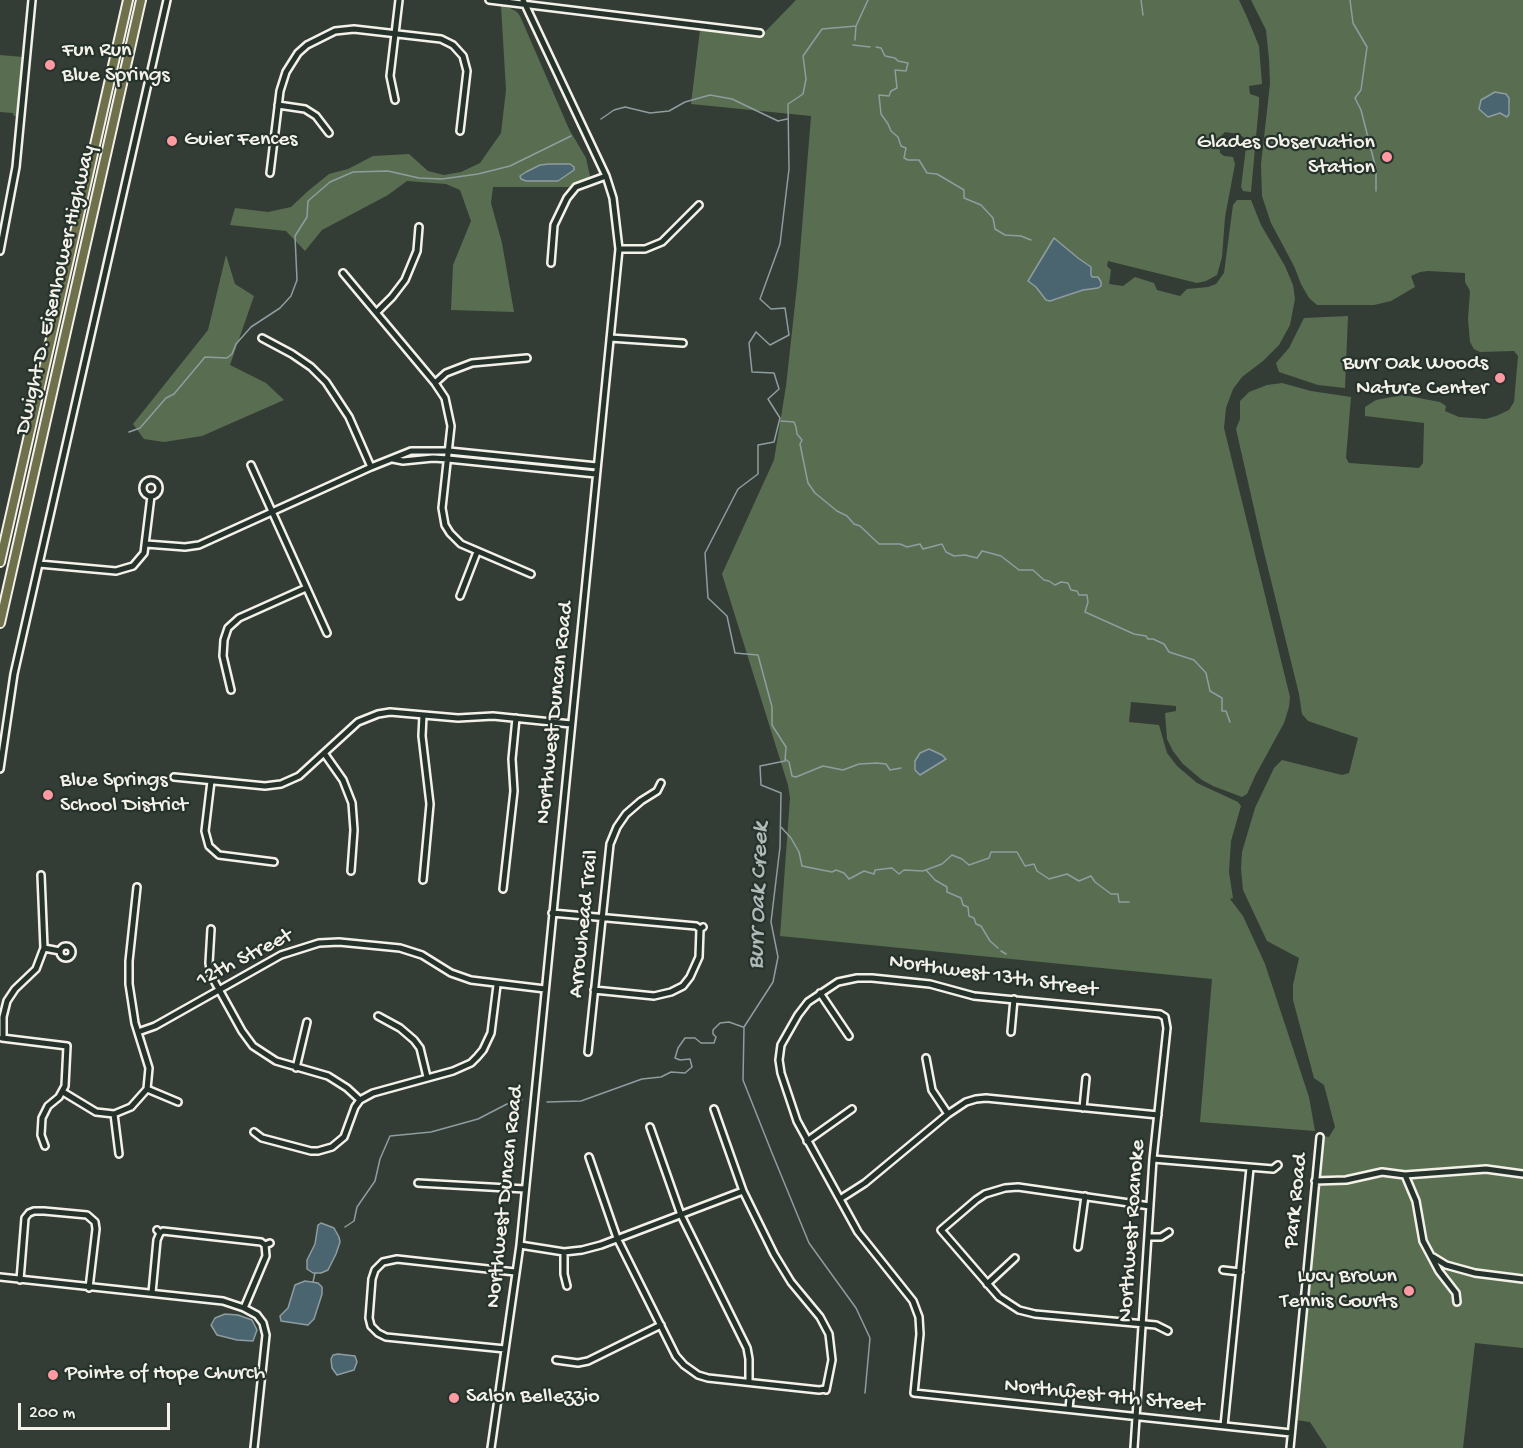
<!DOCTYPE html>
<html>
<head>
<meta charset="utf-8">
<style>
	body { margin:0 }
	#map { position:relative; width:1523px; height:1448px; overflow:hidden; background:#343c36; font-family:"Gochi Hand",sans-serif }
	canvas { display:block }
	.scale { position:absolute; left:18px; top:1403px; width:152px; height:27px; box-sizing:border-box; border:3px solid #f4f1e8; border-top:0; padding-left:8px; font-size:18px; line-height:21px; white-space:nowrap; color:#f4f1e8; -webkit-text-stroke:4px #26332d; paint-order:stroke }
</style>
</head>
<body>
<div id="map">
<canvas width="1523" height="1448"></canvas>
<div class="scale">200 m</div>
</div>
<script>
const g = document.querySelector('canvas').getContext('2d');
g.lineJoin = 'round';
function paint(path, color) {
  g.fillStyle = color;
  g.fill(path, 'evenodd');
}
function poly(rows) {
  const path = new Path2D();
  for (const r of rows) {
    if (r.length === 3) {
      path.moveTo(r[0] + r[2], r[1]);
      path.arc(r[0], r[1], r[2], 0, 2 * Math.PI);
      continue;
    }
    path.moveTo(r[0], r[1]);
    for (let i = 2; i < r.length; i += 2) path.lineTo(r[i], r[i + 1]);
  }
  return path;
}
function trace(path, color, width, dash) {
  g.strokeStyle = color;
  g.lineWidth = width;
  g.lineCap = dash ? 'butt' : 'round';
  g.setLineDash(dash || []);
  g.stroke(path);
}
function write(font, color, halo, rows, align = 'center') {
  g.font = font + ' "Gochi Hand",sans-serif';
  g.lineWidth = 4.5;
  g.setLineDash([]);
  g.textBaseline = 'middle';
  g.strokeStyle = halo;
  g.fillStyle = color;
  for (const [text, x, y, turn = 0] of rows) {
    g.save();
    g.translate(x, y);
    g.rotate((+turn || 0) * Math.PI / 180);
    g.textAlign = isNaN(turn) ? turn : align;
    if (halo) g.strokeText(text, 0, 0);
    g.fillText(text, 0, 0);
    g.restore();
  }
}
paint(poly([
	[796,0,1239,0,1247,17,1259,46,1262,84,1249,86,1250,94,1259,97,1259,104,1251,192,1243,191,1241,187,1247,140,1239,134,1225,132,1219,138,1220,153,1224,156,1233,157,1235,164,1225,217,1222,257,1217,275,1206,281,1197,283,1108,261,1107,266,1111,270,1109,284,1123,286,1135,277,1154,283,1157,290,1180,296,1187,289,1208,287,1216,284,1224,273,1233,205,1237,200,1251,200,1261,225,1285,266,1293,285,1295,299,1290,325,1279,345,1263,361,1242,377,1233,389,1226,408,1224,428,1290,697,1289,707,1284,723,1255,776,1247,794,1242,797,1213,786,1202,780,1183,764,1173,751,1167,739,1165,713,1176,711,1176,706,1131,702,1129,722,1159,725,1167,753,1177,766,1197,783,1238,802,1241,806,1231,841,1229,872,1233,898,1230,899,1243,916,1265,964,1309,1097,1315,1131,1200,1122,1212,979,780,936,790,798,788,785,722,574,774,460,786,386,798,277,811,116,691,104,700,30,760,37],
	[1069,251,1091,267,1092,277,1090,289,1083,290,1055,300,1046,300,1036,287],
	[1251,0,1523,0,1523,1348,1475,1343,1463,1448,1327,1448,1310,1422,1296,1420,1324,1136,1329,1137,1335,1127,1324,1085,1314,1078,1293,1000,1293,985,1299,958,1267,941,1243,890,1241,869,1242,852,1255,808,1274,768,1282,760,1342,775,1349,773,1358,738,1308,721,1302,714,1299,694,1263,548,1236,429,1240,419,1240,401,1249,392,1267,385,1282,383,1311,391,1351,397,1346,458,1349,463,1419,468,1423,463,1424,423,1365,416,1365,407,1376,400,1403,395,1440,402,1446,406,1445,411,1459,417,1486,419,1496,416,1509,410,1514,402,1518,356,1514,351,1480,352,1474,349,1470,342,1468,319,1470,291,1465,282,1465,273,1428,271,1420,272,1411,276,1415,287,1391,301,1374,305,1317,305,1309,298,1301,284,1294,266,1271,223,1262,196,1261,164,1270,84,1269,59,1266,30],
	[1487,96,1510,104,1509,114,1504,116,1500,113,1497,114,1479,105,1481,100],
	[501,6,510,8,517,12,520,16,569,129,586,158,590,176,589,179,569,187,493,187,491,203,502,243,514,312,451,310,453,265,471,221,460,190,446,184,407,181,388,195,322,230,305,251,286,231,230,225,235,208,268,212,291,207,308,191,329,174,348,169,373,156,409,154,428,171,444,175,461,172,480,163,501,133,506,90],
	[549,164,570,164,558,181,526,181,539,165],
	[0,55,23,57,17,116,14,116,13,113,0,112],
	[226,255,235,284,254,296,230,365,266,383,284,400,202,436,164,442,144,439,133,424,208,330],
	[1348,316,1345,388,1318,385,1279,372,1276,363,1289,348,1304,318]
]), '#596e51');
const water = poly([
	[1495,92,1506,94,1509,98,1509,114,1507,117,1500,113,1488,117,1479,109,1481,100,1495,92],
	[549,164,570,164,574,167,574,170,558,181,526,181,521,179,520,176,526,172,540,165,549,164],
	[1054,238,1078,258,1091,267,1091,275,1092,277,1098,277,1101,282,1101,286,1098,288,1083,290,1050,301,1046,300,1036,287,1028,281,1054,238],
	[929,749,942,755,946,759,920,775,915,770,915,761,920,753,929,749],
	[321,1223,334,1228,339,1237,340,1242,336,1254,328,1270,321,1273,313,1273,307,1269,307,1260,315,1244,318,1225,321,1223],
	[305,1281,318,1283,322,1287,322,1294,314,1319,308,1325,281,1321,280,1316,288,1308,295,1285,305,1281],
	[225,1314,238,1315,252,1320,257,1330,253,1341,237,1340,217,1335,211,1325,215,1318,225,1314],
	[338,1354,355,1356,357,1362,354,1370,337,1375,332,1368,331,1359,333,1355,338,1354]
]);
paint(water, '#4a6570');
trace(water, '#8e9da0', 1.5);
trace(poly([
	[1141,0,1143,15],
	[1350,0,1353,23,1367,47,1361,90,1355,98,1361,110,1376,169,1376,191],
	[855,40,856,26],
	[853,45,870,47],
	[876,47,881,48,885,56,895,58,898,61,908,63,906,71,895,70,897,88,891,91,889,96,879,95,881,114,888,124,891,131,898,137,901,146,906,148,904,158,908,160,919,160,927,173,937,174,964,190,964,198,981,205,993,218,995,229,1005,235,1021,236,1031,240],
	[601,119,614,110,625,107,650,113,669,111,685,102,710,95,732,99,778,121,787,119],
	[781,421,794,422,796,427,797,434,802,440,800,444,808,483,815,493,837,511,847,516,854,524,860,526,879,544,900,544,907,547,920,544,923,549,942,544,946,552,954,556,965,555,977,558,982,551,990,553,1001,556,1019,570,1033,570,1044,580,1049,581,1055,585,1061,582,1068,583,1071,590,1077,591,1079,595,1087,595,1088,602,1085,612,1134,634,1146,636,1148,639,1153,639,1164,644,1169,652,1194,660,1206,673,1210,691,1222,698,1222,711,1226,711,1230,722],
	[129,432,140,428,166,398,174,394,205,357,227,358,232,354,236,344,251,327,280,308,291,296,297,280,295,236,307,217,308,201,330,182,353,172,388,171,419,178,442,179,478,174,510,166,571,136],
	[785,759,789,762,792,776,796,777,823,766,843,770,859,764,877,763,886,764,890,770,901,768],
	[781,827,791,838,799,852,802,866,832,872,836,870,844,873,849,879,864,871,874,874,875,870,892,868,899,874,904,870,923,871,942,864,952,855,962,859,969,865,989,858,991,852,1017,852,1025,866,1034,864,1037,871,1049,879,1067,874,1079,881,1091,876,1095,882,1111,894,1118,894,1119,902,1129,902],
	[926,870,935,880,947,887,947,892,961,898,963,905,968,907,969,916,974,918,976,924,981,926,990,941,998,948],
	[1001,951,1006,954],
	[744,1027,773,982,778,957,771,922,780,847,781,793,761,785,760,766,785,761,786,747,772,725,772,707,758,655,735,653,727,616,708,598,705,553,738,489,758,474,758,445,774,442,780,418,768,399,779,389,774,373,752,372,749,343,756,332,770,345,789,335,785,308,771,309,760,299,780,244,789,169,788,104,803,94,806,79,803,56,822,29,856,26,868,0],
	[744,1028,743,1080,772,1153,809,1243,856,1308,870,1338,865,1393],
	[547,1102,581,1101,642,1079,661,1077,671,1072,685,1073,692,1067,690,1059,680,1060,675,1058,678,1048,685,1038,695,1038,701,1043,714,1043,716,1037,713,1034,713,1030,720,1023,729,1022,743,1027],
	[345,1227,354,1221,357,1207,375,1181,380,1159,390,1136,431,1132,478,1119,507,1104,522,1100],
	[313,1282,315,1273]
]), '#8e9da0', 1.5);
const minor = poly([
	[489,0,760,33],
	[395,100,390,76,399,0],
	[278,105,305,109,316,116,329,133],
	[270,173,280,91,286,72,298,53,307,45,335,31,354,29,441,39,453,45,463,56,467,71,460,131],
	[619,249,645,249,662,242,699,205],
	[0,251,16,167,32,0],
	[551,263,554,225,567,198,576,187,606,176],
	[343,273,435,383,445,398,451,426,442,508,445,525,450,533,461,544,531,574],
	[377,312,392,297,405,280,417,251,419,227],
	[262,338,292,354,311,367,326,382,349,417,371,467],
	[610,338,683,343],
	[435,383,446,373,472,363,527,358],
	[393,459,403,461,433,458,448,459,596,474],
	[251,465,327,633],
	[151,488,8],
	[146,544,185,547,199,545,371,467,411,451,449,451,597,466],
	[39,564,116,571,133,566,144,553,151,496],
	[460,596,477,552],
	[231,690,223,656,224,640,228,628,239,618,306,588],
	[423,715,422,736,430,804,423,880],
	[324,753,343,780,352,803,354,830,351,871],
	[0,769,14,674,167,0],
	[174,777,265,786,281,784,299,776,358,722,378,714,390,712,458,718,493,716,571,724],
	[211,781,205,831,209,846,219,855,274,862],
	[503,889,514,791,512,759,516,718],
	[552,913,696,926,700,929,703,927],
	[211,929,209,963,211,975,242,1031,253,1046,276,1061,328,1076,347,1088,360,1100],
	[66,952,6],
	[44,948,60,951],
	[594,990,654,996,671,992,683,986,690,977,699,957,700,929],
	[820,993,849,1036],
	[378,1016,400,1028,414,1040,420,1048,427,1077],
	[1165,1017,1160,1014,974,996,930,984,872,978,857,978,838,982,808,1002,798,1015,781,1045,779,1060,781,1073,797,1121,858,1232,913,1301,919,1317,920,1334,914,1393,1291,1433],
	[138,1032,155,1026,281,955,319,943,339,942,400,948,422,955,451,973,471,980,545,989],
	[1011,1032,1014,999],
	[2,1038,67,1046,65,1086,59,1097,48,1106,42,1118,41,1135,45,1146],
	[3,1038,3,1017,7,1001,15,989,36,969,44,948,41,875],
	[588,1052,610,844,617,827,626,814,641,801,657,791,661,783],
	[926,1058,932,1090,948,1114],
	[296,1068,307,1022],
	[147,1089,178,1102],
	[63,1092,96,1112,114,1114,131,1107,147,1089,149,1068,135,1023,129,984,129,961,137,887],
	[1083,1108,1086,1078],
	[714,1109,743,1191,774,1254,791,1282,820,1317,829,1334,832,1360,826,1390],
	[114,1114,119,1154],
	[650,1127,681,1215,747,1348,749,1359,749,1382],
	[254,1132,262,1138,311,1151,318,1151,332,1147,344,1137,355,1107,360,1100,373,1093,453,1071,471,1063,477,1057,483,1050,491,1033,497,985],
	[807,1141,852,1109],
	[589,1157,617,1238,676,1356,684,1365,698,1375,708,1378,819,1390,826,1389],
	[1153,1159,1273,1169,1278,1165],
	[1315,1181,1346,1180,1382,1172,1405,1175],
	[418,1183,525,1189],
	[840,1199,865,1183,948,1114,966,1102,976,1099,986,1098,1158,1115],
	[1150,1206,1018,1187,1005,1188,985,1194,976,1200,941,1230,999,1297,1019,1310,1035,1314,1156,1325,1168,1331],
	[157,1230,160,1233,163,1231,261,1242,265,1245,270,1243],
	[1148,1237,1161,1237,1169,1232],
	[520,1245,564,1252,582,1250,601,1245,743,1191],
	[1078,1247,1085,1196],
	[564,1252,564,1274,567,1286],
	[1433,1257,1446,1265,1475,1273,1523,1279],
	[1223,1270,1240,1272],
	[0,1277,223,1301,244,1308,257,1315,263,1323,266,1335,254,1448],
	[20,1280,25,1218,29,1213,34,1211,44,1211,87,1215,95,1222,96,1229,89,1288],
	[987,1284,1015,1258],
	[152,1293,157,1240,160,1233],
	[1457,1302,1456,1293,1439,1271,1423,1241,1416,1201,1405,1175,1486,1169,1523,1174],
	[244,1308,266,1256,265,1245],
	[505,1349,386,1337,378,1333,371,1326,369,1318,372,1279,375,1270,383,1262,397,1259,515,1272],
	[556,1360,578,1363,588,1361,661,1325],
	[1069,1409,1071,1388],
	[1224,1426,1250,1168],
	[491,1448,520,1245,619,249,613,198,606,176,523,0],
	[1134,1448,1153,1159,1167,1028,1165,1017],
	[1290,1448,1320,1137]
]);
const highway = poly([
	[0,562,128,0],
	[0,623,141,0]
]);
trace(minor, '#f4f1e8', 10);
trace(highway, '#f4f1e8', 12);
trace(minor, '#26332d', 5);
trace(highway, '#6e714b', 8);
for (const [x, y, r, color] of [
	[50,65,6,"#ff9aa2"],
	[172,141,6,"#ff9aa2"],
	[1387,157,6,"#ff9aa2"],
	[1500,378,6,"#ff9aa2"],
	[48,795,6,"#ff9aa2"],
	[1409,1291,6,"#ff9aa2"],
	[53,1375,6,"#ff9aa2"],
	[454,1398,6,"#ff9aa2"]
]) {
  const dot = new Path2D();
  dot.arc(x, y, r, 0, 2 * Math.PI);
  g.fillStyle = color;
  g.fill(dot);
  trace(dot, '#26332d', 2);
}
write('22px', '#f4f1e8', '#26332d', [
	["Fun Run",62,52],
	["Blue Springs",62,77],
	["Guier Fences",184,141],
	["Glades Observation",1375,144,"right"],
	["Station",1375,169,"right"],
	["Burr Oak Woods",1488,365,"right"],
	["Nature Center",1488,390,"right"],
	["Blue Springs",60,782],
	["School District",60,807],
	["Lucy Brown",1397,1278,"right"],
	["Tennis Courts",1397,1303,"right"],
	["Pointe of Hope Church",65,1375],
	["Salon Bellezzio",466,1398]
], 'left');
write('22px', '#f4f1e8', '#26332d', [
	["Dwight D. Eisenhower Highway",57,290,-77],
	["Northwest Duncan Road",556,713,-84],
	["Arrowhead Trail",585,924,-84],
	["12th Street",245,959,-27],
	["Northwest 13th Street",993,977,8],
	["Northwest Duncan Road",506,1197,-84],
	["Park Road",1297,1201,-84],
	["Northwest Roanoke",1133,1231,-86],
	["Northwest 9th Street",1104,1397,6]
]);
write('italic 24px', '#b0b9b8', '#26332d', [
	["Burr Oak Creek",760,896,-88]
]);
</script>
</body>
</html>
